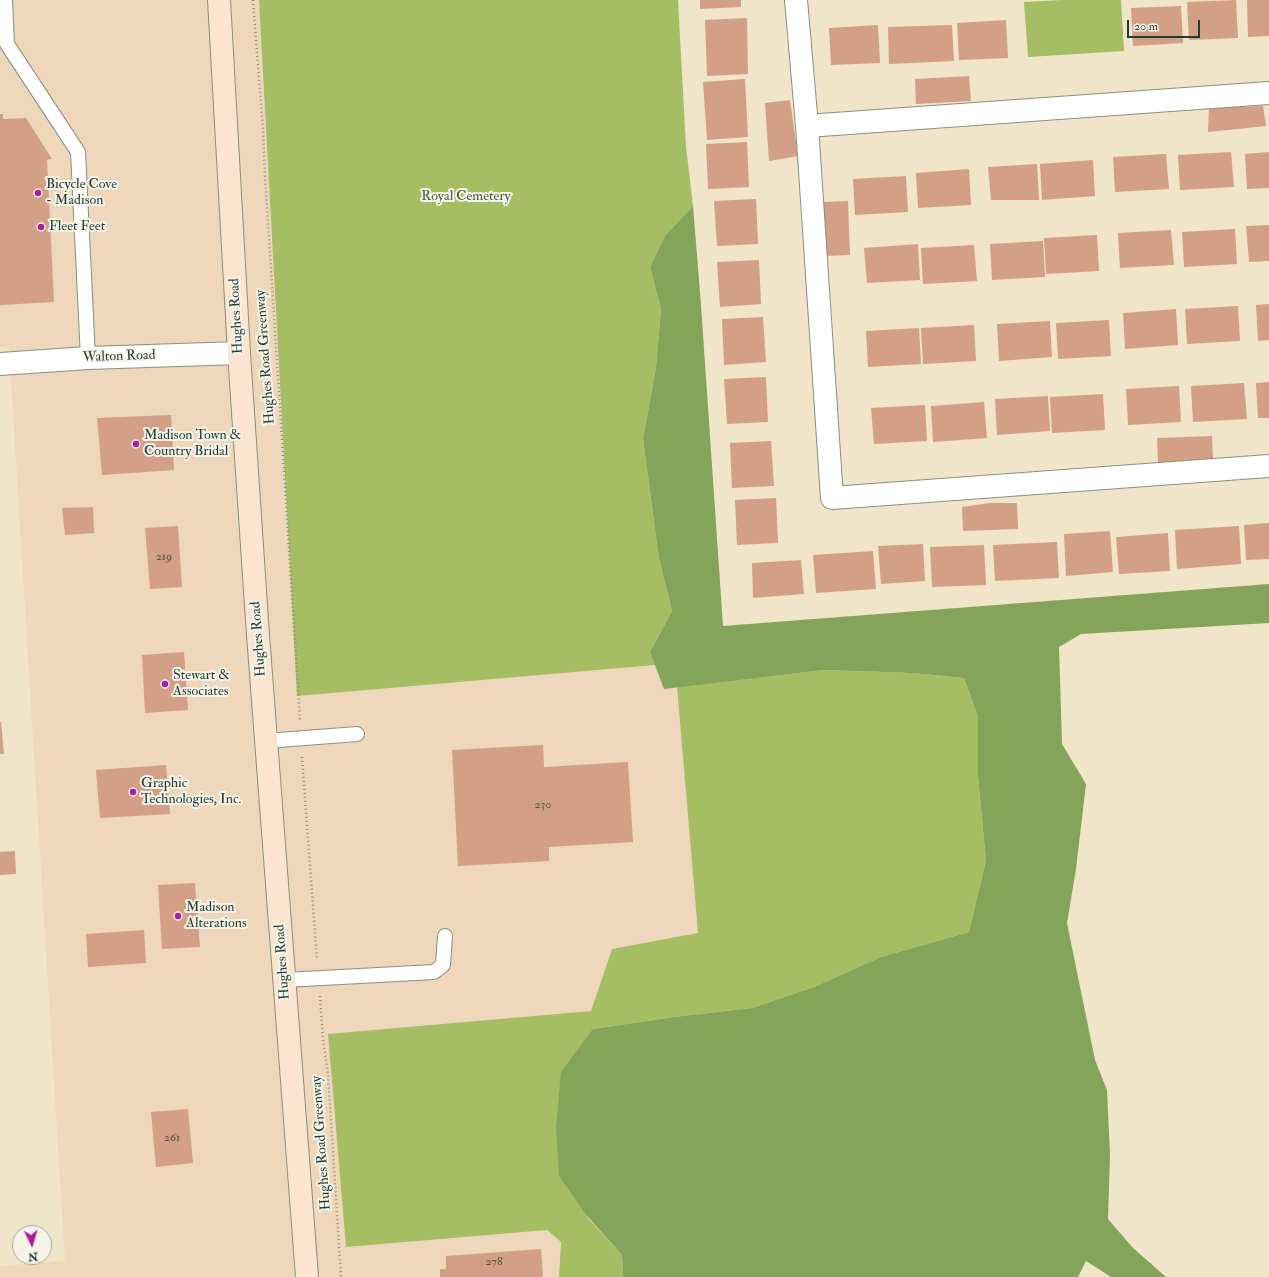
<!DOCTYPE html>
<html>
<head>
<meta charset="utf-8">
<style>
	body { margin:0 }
	#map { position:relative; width:1269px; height:1277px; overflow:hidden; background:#f0e4c9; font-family:"IM FELL Double Pica",serif }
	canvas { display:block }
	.north { position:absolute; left:12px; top:1225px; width:40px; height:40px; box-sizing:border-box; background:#f7f3e8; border:1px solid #a1aaa0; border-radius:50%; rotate:175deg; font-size:11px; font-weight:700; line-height:16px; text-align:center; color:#1f3d34 }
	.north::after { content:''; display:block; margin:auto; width:14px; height:18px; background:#b5179e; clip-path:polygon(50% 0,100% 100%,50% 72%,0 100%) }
	.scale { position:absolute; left:1127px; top:20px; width:73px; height:18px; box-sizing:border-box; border:2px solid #1f3d34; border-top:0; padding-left:5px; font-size:12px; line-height:14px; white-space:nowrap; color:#1f3d34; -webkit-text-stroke:3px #f7f3e8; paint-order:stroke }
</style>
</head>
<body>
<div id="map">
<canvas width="1269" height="1277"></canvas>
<div class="north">N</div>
<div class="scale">20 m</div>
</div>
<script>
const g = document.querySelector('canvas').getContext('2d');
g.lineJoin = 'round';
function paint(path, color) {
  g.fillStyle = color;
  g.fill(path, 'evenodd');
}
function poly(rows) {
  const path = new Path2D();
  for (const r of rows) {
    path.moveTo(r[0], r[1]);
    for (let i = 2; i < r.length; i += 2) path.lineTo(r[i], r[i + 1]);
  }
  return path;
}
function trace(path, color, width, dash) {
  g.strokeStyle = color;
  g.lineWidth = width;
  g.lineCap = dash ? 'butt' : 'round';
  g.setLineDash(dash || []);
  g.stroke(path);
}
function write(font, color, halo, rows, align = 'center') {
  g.font = font + ' "IM FELL Double Pica",serif';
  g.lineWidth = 4;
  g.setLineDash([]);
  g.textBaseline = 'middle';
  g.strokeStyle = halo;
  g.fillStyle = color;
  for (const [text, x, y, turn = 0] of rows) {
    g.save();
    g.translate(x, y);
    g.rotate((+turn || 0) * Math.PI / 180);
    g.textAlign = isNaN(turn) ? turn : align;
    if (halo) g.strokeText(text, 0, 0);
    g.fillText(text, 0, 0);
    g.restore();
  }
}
paint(poly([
	[0,0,259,0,297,695,655,665,664,688,677,687,698,933,612,949,591,1011,328,1034,346,1246,547,1230,561,1242,559,1277,0,1277,0,1266,65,1261,9,347,0,347]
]), '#eed7bb');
paint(poly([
	[259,0,678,0,686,147,693,206,665,236,650,267,661,309,656,367,643,439,659,559,672,611,650,652,655,665,297,696],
	[1062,0,1121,0,1124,51,1028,57,1024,2],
	[824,670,912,673,964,678,978,717,978,777,986,860,969,932,881,957,814,987,752,1008,674,1017,593,1029,587,1217,622,1255,623,1277,559,1277,561,1242,547,1230,346,1247,328,1034,591,1011,612,949,698,933,677,687]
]), '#a5bd63');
paint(poly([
	[693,206,701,305,723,626,1269,584,1269,623,1081,634,1059,647,1062,744,1086,784,1076,869,1067,923,1095,1060,1107,1090,1110,1155,1108,1219,1133,1248,1166,1277,1111,1277,1086,1261,1078,1277,623,1277,622,1255,587,1216,559,1176,556,1128,561,1072,593,1029,674,1017,752,1008,814,987,881,957,969,932,986,860,978,777,978,717,964,678,912,673,824,670,664,689,650,652,672,611,659,559,643,439,656,367,661,309,650,267,665,236]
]), '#84a459');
paint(poly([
	[700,0,741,0,741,7,700,9],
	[1236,0,1238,38,1189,40,1187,2],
	[1247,0,1269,0,1269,36,1248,37],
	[1181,6,1183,43,1133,46,1131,8],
	[747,18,748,74,707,76,705,20],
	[1006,20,1008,58,959,60,957,23],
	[878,25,880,63,831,65,829,28],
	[952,25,954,61,889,64,888,27],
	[969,76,971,101,916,104,915,79],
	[745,79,748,137,707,140,703,82],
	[790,100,798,156,769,161,765,103],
	[1263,106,1266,126,1208,132,1209,108],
	[0,114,3,114,3,119,26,118,52,159,47,160,54,302,0,305],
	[747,142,749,187,708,189,706,144],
	[1231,152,1234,187,1180,190,1178,155],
	[1269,152,1269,188,1247,189,1245,154],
	[1166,154,1169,189,1115,192,1113,157],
	[1093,160,1095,196,1042,200,1040,164],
	[1037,164,1039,200,991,200,988,167],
	[969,169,971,205,918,208,916,173],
	[906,176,908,212,855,215,853,179],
	[756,199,758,244,717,246,714,201],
	[848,201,850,255,825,256,823,202],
	[1269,225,1269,261,1249,262,1246,226],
	[1235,229,1237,264,1184,267,1182,232],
	[1171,230,1174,265,1120,268,1118,233],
	[1097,235,1099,271,1046,274,1044,238],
	[1043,241,1045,277,992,280,990,244],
	[918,244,920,280,867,283,864,248],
	[974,245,977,281,923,284,921,248],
	[759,260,761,304,720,307,717,262],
	[1269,304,1269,340,1258,341,1256,305],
	[1238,306,1240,341,1187,344,1185,309],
	[1176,309,1178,345,1125,349,1123,313],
	[763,317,766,362,724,365,722,319],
	[1109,320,1111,356,1058,359,1056,323],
	[1050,321,1052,357,999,361,997,324],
	[974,325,976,361,923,364,921,328],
	[919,328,921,364,868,367,866,331],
	[766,377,768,422,727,424,724,379],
	[1269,382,1269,418,1258,418,1256,383],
	[1244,383,1247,419,1193,422,1191,386],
	[1179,386,1181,422,1128,425,1126,389],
	[1103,394,1105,430,1052,433,1050,397],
	[1048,396,1050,431,997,435,995,399],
	[984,402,987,438,933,442,931,406],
	[925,405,927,441,874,444,871,408],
	[171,415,174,470,102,475,97,418],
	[1212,436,1213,460,1158,463,1157,438],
	[771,441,774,486,732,488,730,443],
	[776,498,778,543,737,545,735,500],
	[990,503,1017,503,1018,529,963,531,962,507],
	[93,507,94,533,65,535,62,508],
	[1269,523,1269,559,1246,560,1244,525],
	[178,526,182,587,150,589,145,528],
	[1239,526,1241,564,1177,569,1175,530],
	[1110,531,1113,572,1066,576,1064,534],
	[1168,533,1170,571,1119,574,1116,537],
	[1057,542,1059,578,995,581,993,545],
	[923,544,925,581,881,584,878,546],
	[984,545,986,585,932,587,930,547],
	[873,551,876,589,816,593,813,555],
	[801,560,804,594,753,598,752,563],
	[184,652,188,710,145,713,142,655],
	[0,722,1,722,4,754,0,754],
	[543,745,544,767,628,762,633,842,549,847,549,861,458,866,452,750],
	[166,765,170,814,100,818,96,770],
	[15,851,16,874,0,875,0,852],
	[195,883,200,947,162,949,158,885],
	[144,930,146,963,88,967,86,934],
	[188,1109,193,1163,156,1167,151,1112],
	[541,1249,543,1277,440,1277,440,1269,446,1269,446,1256]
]), '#d39f86');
const lane = poly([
	[5,0,7,44,78,152,88,358],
	[266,741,357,734],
	[285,980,434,972,443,965,445,936]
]);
const street = poly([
	[796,0,807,126,832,498,1269,466],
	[807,126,1269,93],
	[0,364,88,358,239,353]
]);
const secondary = poly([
	[219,0,239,353,258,635,307,1277]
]);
trace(lane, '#88907e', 16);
trace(street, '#88907e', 24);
trace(secondary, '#88907e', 24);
trace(poly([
	[253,0,263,129,265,176,300,720],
	[302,757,317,960],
	[320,996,323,1039,328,1074,341,1277]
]), '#88907e', 2.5, [1, 3]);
trace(lane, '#fff', 14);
trace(street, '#fff', 22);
trace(secondary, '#fbe5cf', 22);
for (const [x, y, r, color] of [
	[38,193,4,"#b5179e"],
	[41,227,4,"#b5179e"],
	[136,444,4,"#b5179e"],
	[165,684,4,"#b5179e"],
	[133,792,4,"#b5179e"],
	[178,916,4,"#b5179e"]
]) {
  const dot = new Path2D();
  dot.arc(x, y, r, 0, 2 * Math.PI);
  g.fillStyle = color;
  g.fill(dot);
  trace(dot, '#f7f3e8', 1.5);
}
write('12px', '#4c5648', null, [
	["219",164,557],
	["230",543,805],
	["261",172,1138],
	["278",494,1262]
]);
write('14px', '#1f3d34', '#f7f3e8', [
	["Bicycle Cove",46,185],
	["- Madison",46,201],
	["Fleet Feet",49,227],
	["Madison Town &",144,436],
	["Country Bridal",144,452],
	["Stewart &",173,676],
	["Associates",173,692],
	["Graphic",141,784],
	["Technologies, Inc.",141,800],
	["Madison",186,908],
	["Alterations",186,924]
], 'left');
write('14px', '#405d40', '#f7f3e8', [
	["Royal Cemetery",466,197]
]);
write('14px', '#1f3d34', '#f7f3e8', [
	["Hughes Road",237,316,-93],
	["Walton Road",119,357,-2],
	["Hughes Road Greenway",266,357,-94],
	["Hughes Road",259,639,-94],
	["Hughes Road",283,962,-94],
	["Hughes Road Greenway",322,1143,-94]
]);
</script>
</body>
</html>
